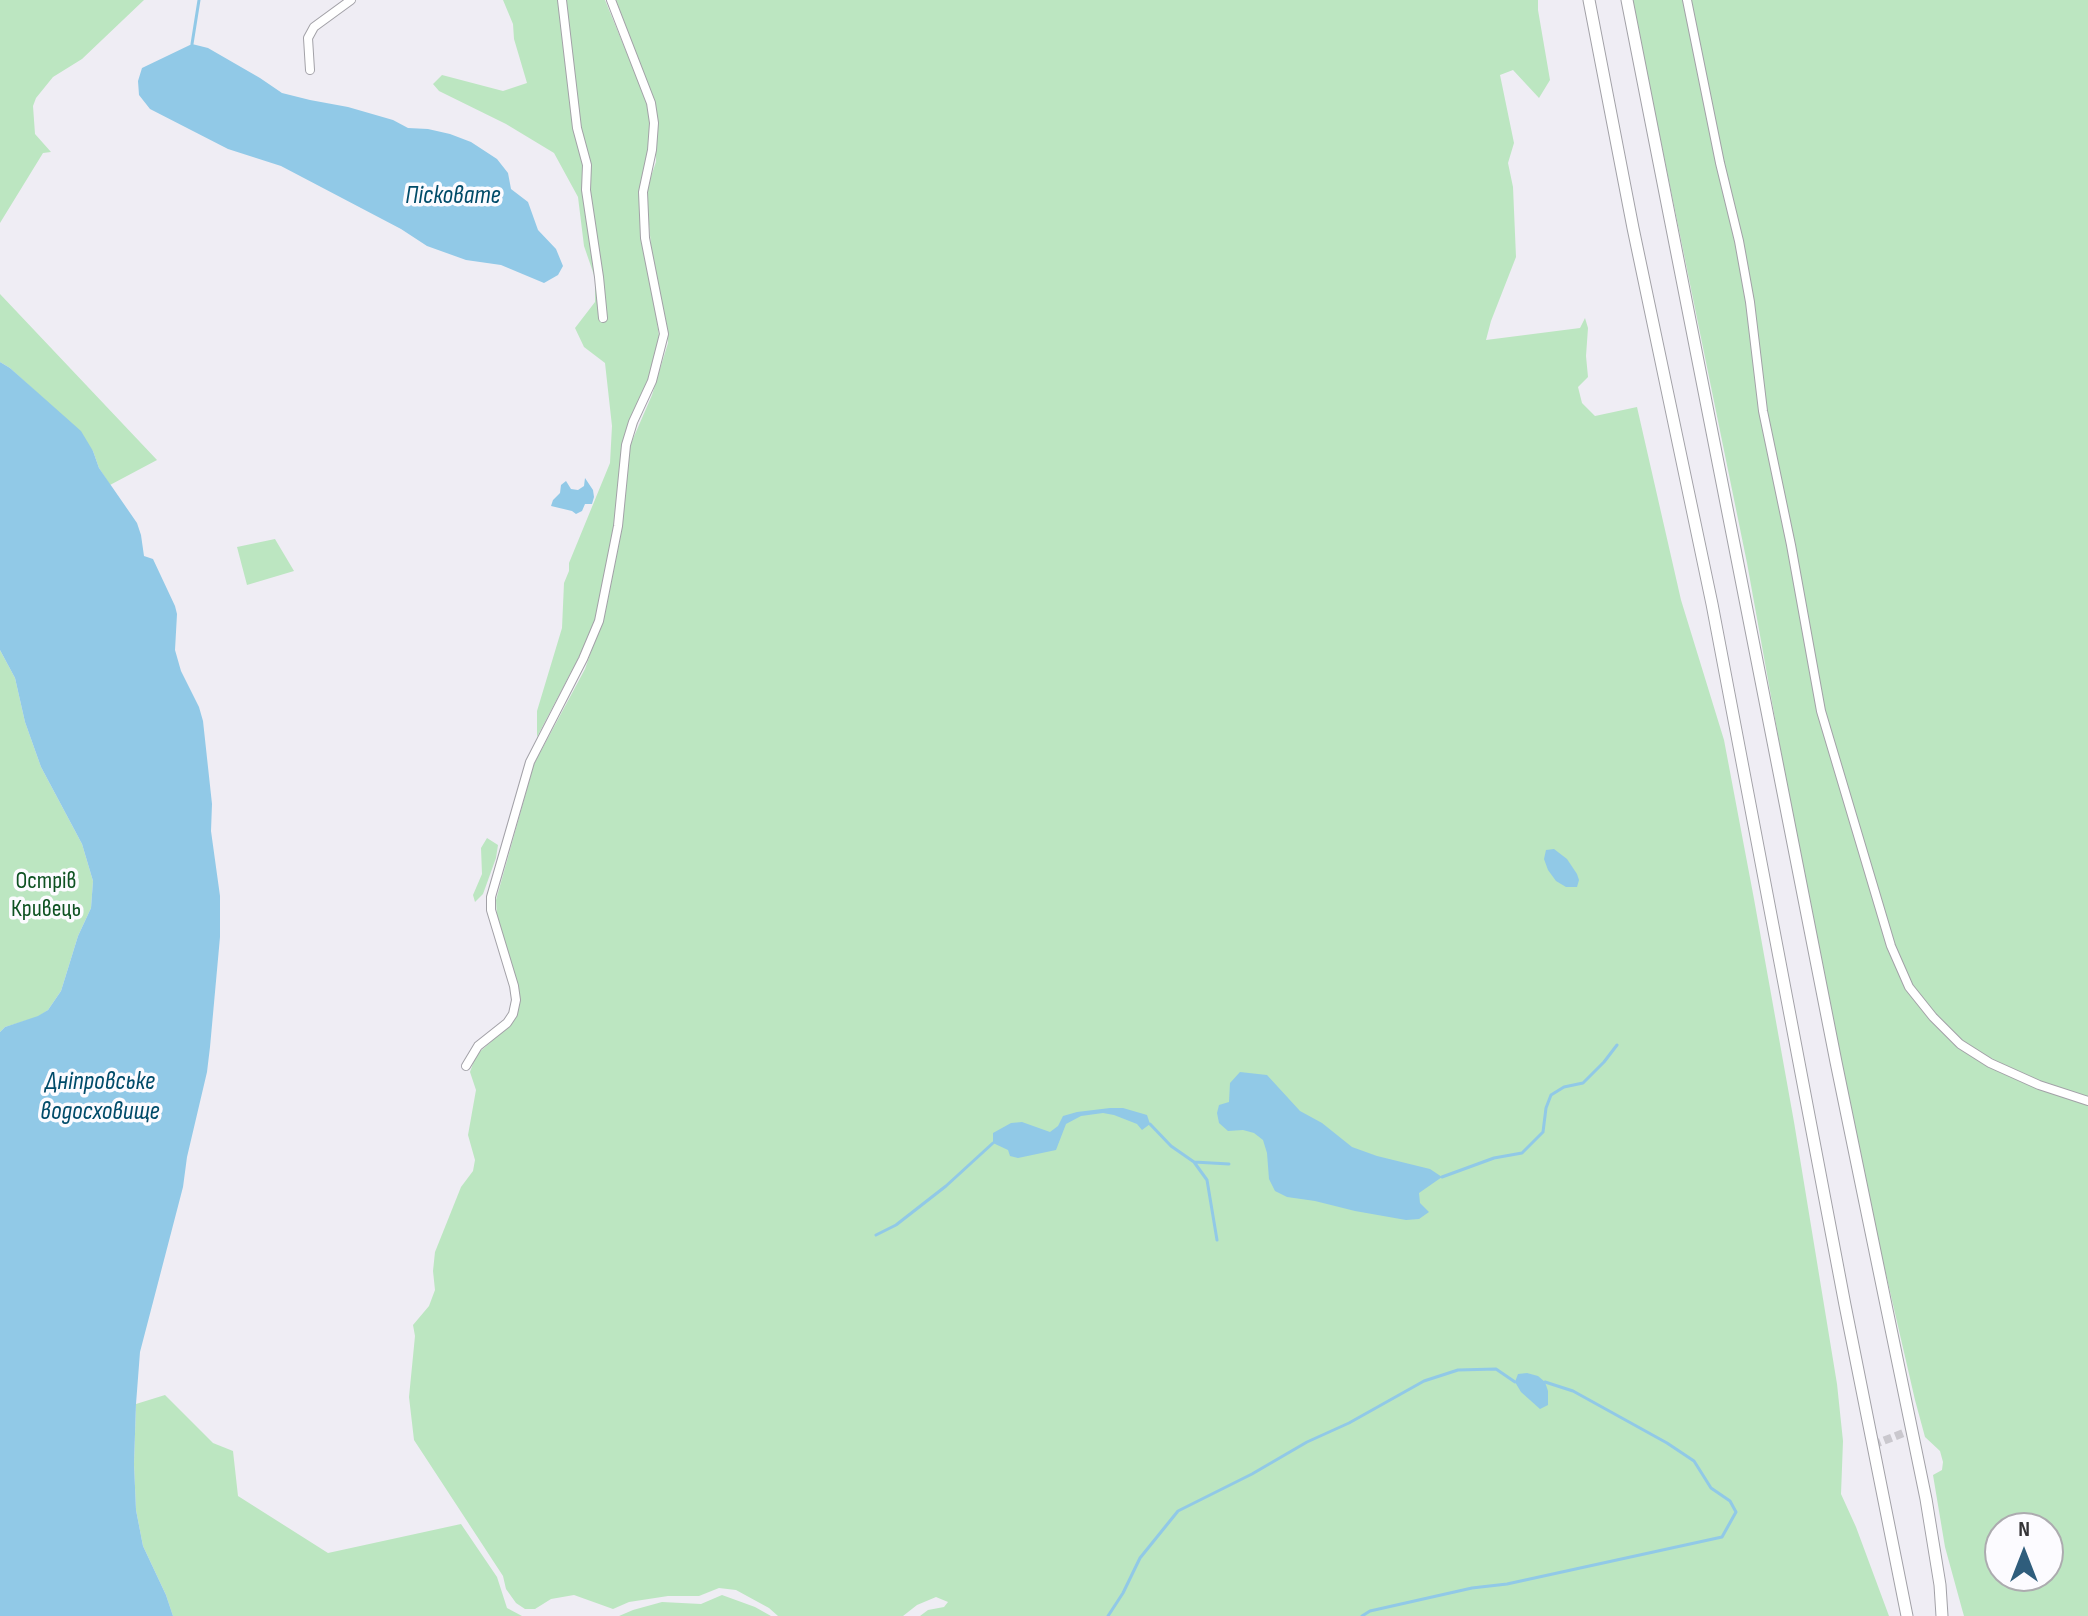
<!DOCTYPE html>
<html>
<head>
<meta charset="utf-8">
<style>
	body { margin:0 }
	#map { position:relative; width:2088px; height:1616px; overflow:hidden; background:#efedf4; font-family:"Sofia Sans Condensed",sans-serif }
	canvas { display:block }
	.north { position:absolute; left:1984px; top:1512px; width:80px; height:80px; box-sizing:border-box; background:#fcfbff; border:2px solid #acabaf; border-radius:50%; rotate:0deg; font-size:22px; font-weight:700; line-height:32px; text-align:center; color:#353437 }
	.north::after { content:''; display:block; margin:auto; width:28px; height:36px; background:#2f5d7c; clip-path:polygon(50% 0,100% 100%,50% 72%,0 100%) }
</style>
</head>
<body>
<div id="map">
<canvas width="2088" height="1616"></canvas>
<div class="north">N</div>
</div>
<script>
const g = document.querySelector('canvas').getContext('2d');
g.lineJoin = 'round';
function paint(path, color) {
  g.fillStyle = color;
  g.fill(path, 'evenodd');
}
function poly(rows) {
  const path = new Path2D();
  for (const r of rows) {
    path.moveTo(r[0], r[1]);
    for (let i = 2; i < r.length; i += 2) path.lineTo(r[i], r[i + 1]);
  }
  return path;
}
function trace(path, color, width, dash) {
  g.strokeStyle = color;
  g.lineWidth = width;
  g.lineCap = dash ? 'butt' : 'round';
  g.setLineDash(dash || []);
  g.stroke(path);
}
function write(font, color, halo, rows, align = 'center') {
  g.font = font + ' "Sofia Sans Condensed",sans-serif';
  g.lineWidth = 7;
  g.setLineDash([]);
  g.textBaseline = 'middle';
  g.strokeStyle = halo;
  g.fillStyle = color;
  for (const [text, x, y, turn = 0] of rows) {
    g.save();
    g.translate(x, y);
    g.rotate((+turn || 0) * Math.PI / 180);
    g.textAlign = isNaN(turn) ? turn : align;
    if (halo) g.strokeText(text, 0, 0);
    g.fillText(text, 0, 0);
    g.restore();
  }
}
paint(poly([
	[0,0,144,0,82,59,53,77,36,98,33,106,35,134,51,152,43,153,0,223],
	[503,0,605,0,648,105,651,125,648,156,639,191,659,336,648,381,629,421,624,445,615,523,596,620,580,655,537,737,537,711,562,628,564,583,569,571,569,563,610,463,612,426,605,363,584,347,575,328,595,302,595,278,584,246,578,197,554,153,506,124,439,91,433,84,442,75,503,91,527,83,514,39,513,24],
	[616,0,1538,0,1538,10,1550,80,1539,98,1513,70,1500,75,1514,143,1508,163,1513,187,1516,257,1491,321,1486,340,1580,328,1585,318,1588,328,1586,356,1588,377,1578,387,1582,403,1595,416,1637,407,1681,600,1724,740,1754,899,1794,1122,1837,1384,1843,1441,1841,1494,1856,1527,1889,1616,920,1616,928,1610,944,1607,948,1602,936,1597,917,1605,903,1616,778,1616,769,1608,736,1590,719,1588,699,1596,668,1596,629,1602,613,1609,574,1595,551,1599,535,1609,525,1609,516,1603,506,1589,503,1576,414,1440,409,1397,415,1336,413,1325,429,1306,435,1290,433,1271,435,1252,461,1187,473,1171,475,1160,468,1135,476,1090,470,1072,476,1055,501,1033,517,1015,519,991,497,918,496,900,534,764,585,669,605,612,622,527,629,448,652,395,668,343,666,321,652,257,646,191,656,162,655,103],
	[1632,0,2088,0,2088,1616,1964,1616,1962,1609,1945,1547,1933,1475,1942,1470,1943,1462,1940,1451,1925,1437,1915,1400,1871,1209,1824,991,1747,563],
	[2000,1528,2048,1528,2048,1576,2000,1576],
	[0,294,157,460,110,485,99,468,93,451,60,414,10,368,0,362],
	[275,539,294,571,247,585,237,547],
	[0,650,15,678,25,722,41,767,82,844,93,881,91,908,78,936,61,991,48,1010,38,1017,5,1027,0,1032],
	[487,838,498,845,496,858,483,894,475,902,473,895,482,874,481,848],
	[165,1395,213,1443,233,1451,238,1496,328,1553,461,1524,497,1577,507,1608,522,1616,173,1616,166,1595,143,1546,136,1510,134,1464,136,1404],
	[722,1595,755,1607,771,1616,619,1616,633,1610,662,1602,701,1604]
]), '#bce6c1');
paint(poly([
	[192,44,208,48,260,78,282,93,310,100,348,107,393,120,408,128,428,129,450,134,471,142,497,159,508,173,511,189,528,202,538,230,556,249,563,266,558,275,544,283,501,265,466,260,427,246,401,229,281,166,228,149,150,109,139,95,138,81,142,68],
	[0,362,10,368,81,431,93,451,99,468,137,523,141,535,144,556,153,559,175,606,177,614,175,650,181,671,199,707,203,721,212,804,211,831,220,896,220,937,210,1047,207,1072,187,1157,183,1187,140,1352,136,1404,134,1464,136,1510,143,1546,166,1595,173,1616,0,1616,0,1032,5,1027,38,1016,48,1010,61,991,78,936,91,908,93,881,82,844,41,767,25,722,15,678,0,650],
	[585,478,593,490,594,497,592,504,585,504,582,511,576,514,572,511,551,506,553,500,560,493,561,485,566,481,571,489,578,490,584,486],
	[1554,849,1567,859,1577,874,1579,880,1577,887,1566,887,1556,881,1548,870,1544,859,1546,850],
	[1240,1072,1267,1075,1300,1111,1322,1123,1352,1147,1377,1156,1430,1169,1442,1177,1419,1193,1420,1203,1429,1212,1419,1219,1406,1220,1355,1211,1315,1201,1287,1197,1275,1191,1269,1179,1267,1153,1263,1140,1254,1133,1243,1130,1228,1131,1219,1123,1217,1113,1219,1105,1229,1102,1230,1083],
	[1110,1108,1123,1108,1147,1115,1150,1124,1142,1130,1137,1124,1114,1115,1103,1113,1081,1116,1066,1124,1056,1150,1018,1158,1010,1156,1008,1150,993,1143,993,1133,1011,1123,1022,1122,1050,1132,1058,1126,1063,1116,1077,1112],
	[1527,1373,1538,1376,1545,1382,1548,1391,1548,1405,1540,1409,1521,1392,1515,1382,1518,1374]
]), '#91c9e7');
trace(poly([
	[192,44,199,0],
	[1150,1124,1171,1146,1194,1162,1229,1164],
	[1194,1162,1207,1180,1217,1240],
	[1442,1177,1494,1158,1522,1153,1543,1132,1546,1108,1551,1095,1564,1087,1583,1083,1604,1062,1617,1045],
	[876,1235,896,1225,946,1186,993,1143],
	[1108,1616,1123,1593,1140,1558,1178,1511,1252,1474,1307,1442,1349,1423,1424,1381,1458,1370,1496,1369,1515,1382],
	[1362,1616,1370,1611,1472,1588,1507,1584,1722,1537,1736,1512,1730,1501,1711,1488,1694,1461,1667,1443,1573,1391,1545,1382]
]), '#91c9e7', 3);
trace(poly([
	[1873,1445,1911,1430]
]), '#cac8ce', 8, [8, 4]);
const minor = poly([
	[562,0,577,128,587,165,586,190,599,277,603,318],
	[1687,0,1720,163,1739,241,1750,302,1763,411,1791,545,1821,711,1891,946,1909,987,1933,1017,1960,1044,1990,1063,2039,1085,2088,1101],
	[310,70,308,38,314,27,351,0],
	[466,1066,478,1046,507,1023,513,1014,516,1000,514,986,491,910,491,897,530,762,583,659,599,621,618,526,626,445,633,422,652,381,664,334,645,238,643,192,652,150,654,123,651,103,611,0]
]);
const secondary = poly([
	[1589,0,1633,228,1712,604,1845,1305,1907,1616],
	[1627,0,1836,1062,1926,1499,1940,1585,1942,1616]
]);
trace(minor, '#a2a1a7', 10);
trace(secondary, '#a2a1a7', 13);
trace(minor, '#fff', 8);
trace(secondary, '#fff', 11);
write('24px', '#0e5222', '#fcfbff', [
	["Острів",46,882],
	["Кривець",46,910]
]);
write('italic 26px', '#004b69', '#fcfbff', [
	["Пісковате",453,196],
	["Дніпровське",100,1082],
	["водосховище",100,1112]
]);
</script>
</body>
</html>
